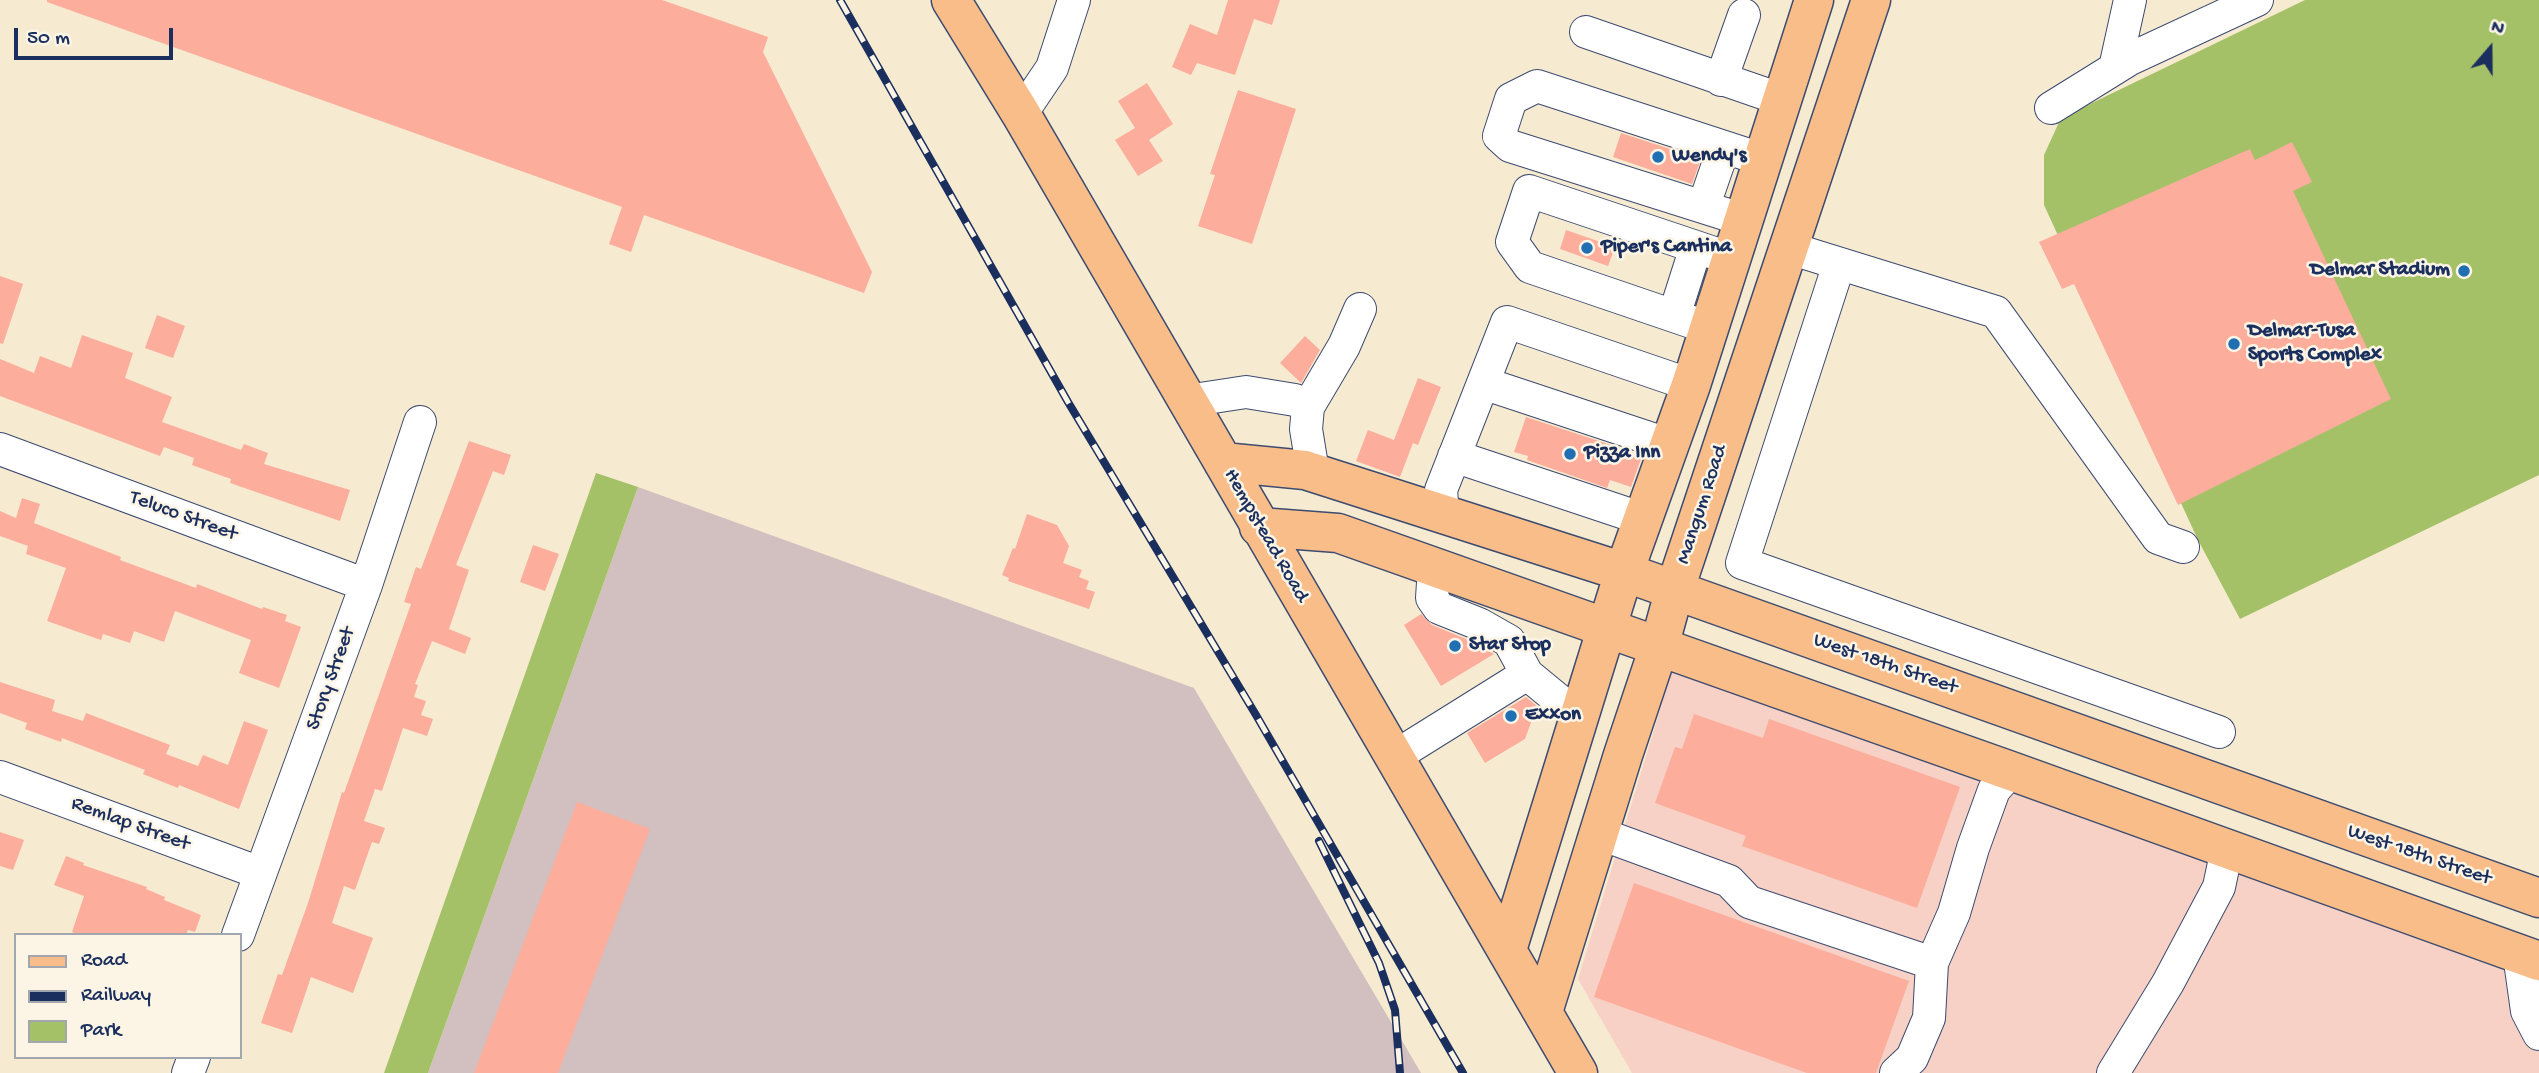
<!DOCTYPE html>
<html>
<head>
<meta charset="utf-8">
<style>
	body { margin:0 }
	#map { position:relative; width:2539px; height:1073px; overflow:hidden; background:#f6ead1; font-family:"Gochi Hand",sans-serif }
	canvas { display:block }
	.legend { position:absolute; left:14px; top:933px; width:228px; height:126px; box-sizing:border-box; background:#fcf5e5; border:2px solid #a2a6af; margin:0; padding:9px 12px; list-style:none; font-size:21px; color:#1b2f5e }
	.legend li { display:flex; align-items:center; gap:14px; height:35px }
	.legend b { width:35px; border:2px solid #a2a6af }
	.north { position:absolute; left:2455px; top:14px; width:70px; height:70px; -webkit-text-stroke:5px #fcf5e5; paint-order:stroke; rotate:20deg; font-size:19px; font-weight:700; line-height:28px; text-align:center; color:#1b2f5e }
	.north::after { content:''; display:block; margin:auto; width:24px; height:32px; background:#1b2f5e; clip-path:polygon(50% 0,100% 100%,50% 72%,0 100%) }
	.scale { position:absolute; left:14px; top:28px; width:159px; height:32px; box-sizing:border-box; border:4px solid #1b2f5e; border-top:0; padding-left:9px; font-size:21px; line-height:24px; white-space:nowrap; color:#1b2f5e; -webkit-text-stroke:5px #fcf5e5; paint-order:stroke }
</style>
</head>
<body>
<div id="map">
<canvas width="2539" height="1073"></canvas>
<ul class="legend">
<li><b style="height:9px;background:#f8bd89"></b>Road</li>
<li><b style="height:9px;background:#1b2f5e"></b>Railway</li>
<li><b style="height:19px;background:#a5c168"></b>Park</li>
</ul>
<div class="north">N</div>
<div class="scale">50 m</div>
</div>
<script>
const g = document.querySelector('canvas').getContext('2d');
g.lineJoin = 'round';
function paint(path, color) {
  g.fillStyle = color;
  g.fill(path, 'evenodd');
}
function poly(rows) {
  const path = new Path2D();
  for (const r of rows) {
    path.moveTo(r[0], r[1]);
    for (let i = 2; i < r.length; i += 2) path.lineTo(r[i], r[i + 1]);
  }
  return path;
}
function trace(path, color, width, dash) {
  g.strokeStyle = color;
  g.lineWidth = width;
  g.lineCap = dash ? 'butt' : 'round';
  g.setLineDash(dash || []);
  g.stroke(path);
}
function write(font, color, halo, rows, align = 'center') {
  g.font = font + ' "Gochi Hand",sans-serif';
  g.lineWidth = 5;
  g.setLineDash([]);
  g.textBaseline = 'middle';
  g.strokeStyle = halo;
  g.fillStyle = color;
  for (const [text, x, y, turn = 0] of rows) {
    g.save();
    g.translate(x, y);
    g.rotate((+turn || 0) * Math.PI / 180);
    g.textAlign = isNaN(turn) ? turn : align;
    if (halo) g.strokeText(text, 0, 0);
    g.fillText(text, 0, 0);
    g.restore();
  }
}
paint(poly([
	[1675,661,2539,970,2539,1073,1632,1073,1578,979]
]), '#f7d1c6');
paint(poly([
	[638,487,1194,688,1421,1073,428,1073]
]), '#d2bfbf');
paint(poly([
	[2305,0,2539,0,2539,475,2240,619,2198,540,2044,205,2044,155,2061,118],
	[596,473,638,487,428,1073,384,1073]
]), '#a5c168');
paint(poly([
	[47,0,662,0,768,37,763,52,872,272,864,293,644,215,631,252,609,244,622,207,47,2],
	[1228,0,1280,0,1272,25,1254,19,1235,75,1197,63,1191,75,1172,67,1190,24,1217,35],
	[1147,83,1173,124,1149,140,1163,161,1138,176,1115,140,1135,128,1118,101],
	[1238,90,1296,109,1252,244,1198,226,1215,175,1210,174],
	[1621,133,1701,159,1692,184,1613,157],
	[2292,142,2312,182,2293,191,2391,399,2178,505,2074,284,2062,289,2039,242,2250,149,2255,160],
	[1566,230,1615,247,1608,266,1560,249],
	[0,276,23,284,3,344,0,343],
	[157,315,185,326,173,358,145,348],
	[82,335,133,353,125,378,172,397,162,422,241,450,244,444,268,453,264,464,350,490,340,521,230,483,231,479,192,465,194,458,164,447,160,456,0,396,0,359,34,373,40,356,71,368],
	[1305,336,1320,350,1301,383,1280,363],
	[1418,378,1441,387,1418,445,1413,443,1400,477,1356,461,1368,430,1394,440],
	[1526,417,1620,448,1619,452,1641,459,1631,487,1610,480,1607,488,1527,460,1528,456,1514,452],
	[469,441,511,455,504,475,493,471,456,565,469,570,449,629,471,638,465,654,432,641,415,684,418,685,414,697,426,701,421,715,433,719,427,736,403,728,382,791,375,789,364,821,385,828,379,844,372,842,355,890,344,886,332,923,373,938,353,993,311,977,292,1033,261,1023,278,974,282,975,308,903,342,792,344,793,411,604,404,602,416,567,421,569],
	[22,498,40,504,34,523,121,557,120,560,196,588,197,584,262,609,263,607,287,615,285,621,301,627,279,688,239,673,251,640,175,611,164,642,134,631,130,643,103,634,101,640,47,621,66,568,26,554,28,546,0,536,0,511,16,518],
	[1027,514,1057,525,1069,546,1063,563,1082,570,1079,577,1089,581,1086,589,1095,592,1089,609,1008,581,1009,578,1002,575,1013,548,1015,549],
	[533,545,559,554,545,591,520,582],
	[1421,614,1432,625,1471,641,1494,654,1441,686,1404,625],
	[0,682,55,700,52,711,83,721,86,713,170,745,166,754,198,766,203,755,228,765,244,721,268,730,239,809,179,785,178,788,143,774,145,770,62,738,61,742,25,729,27,723,0,713],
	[1526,697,1537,706,1525,739,1485,763,1467,733],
	[1694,714,1763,738,1769,719,1960,787,1917,908,1742,846,1746,836,1655,803,1675,747,1682,749],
	[577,802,650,829,558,1073,474,1073],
	[0,832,24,840,13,870,0,866],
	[66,856,84,863,83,865,147,887,146,889,165,897,164,900,201,915,195,932,188,930,186,935,81,935,72,932,84,896,54,885],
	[1634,883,1909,981,1876,1073,1807,1073,1594,997]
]), '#fcad9c');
const minor = poly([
	[1586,32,1783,100],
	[2115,68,2130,0],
	[1721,80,1744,15],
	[2051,108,2130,59,2257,0],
	[1021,114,1052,68,1074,0],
	[1704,205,1724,147],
	[1744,220,1510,146,1499,136,1511,99,1537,86,1764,160],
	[1789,248,1996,312,2158,538,2183,547],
	[1839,264,1742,563,2219,732],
	[1674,316,1696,247],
	[1709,328,1530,267,1512,242,1529,191,1732,259],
	[1483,383,1670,445],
	[1187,401,1246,392,1295,400,1308,407,1306,429,1313,472],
	[1308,407,1344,346,1360,309],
	[0,449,366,585],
	[1454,456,1643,519],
	[1443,515,1441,490,1507,322,1691,385],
	[1434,567,1432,598,1439,608,1479,624,1509,641,1527,674],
	[1394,757,1527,674,1561,702,1582,708],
	[0,777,260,873],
	[1598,833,1729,881,1749,902,1932,963,1929,1018,1912,1058,1896,1073],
	[238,935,366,585,420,422],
	[2519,954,2527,1011,2539,1034],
	[1932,963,1954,913,1973,848,1994,790,2011,771],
	[188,1073,194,1057],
	[2113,1073,2168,983,2219,887,2227,849]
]);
const major = poly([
	[951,0,1021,114,1578,1073],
	[1223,462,1305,470,1624,572,2539,898],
	[1259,527,1338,533,2011,771,2539,961],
	[1507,950,1624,572,1691,385,1814,0],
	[1543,1012,1623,755,1659,647,1674,592,1871,0]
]);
trace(minor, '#3c4b6f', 34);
trace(major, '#3c4b6f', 41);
trace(minor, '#fff', 32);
trace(major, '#f8bd89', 38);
const rail = poly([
	[840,0,1068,402,1256,715,1463,1073],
	[1319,841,1379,963,1395,1010,1400,1073]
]);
trace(rail, '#1b2f5e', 8);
trace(rail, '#fcf5e5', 5, [16]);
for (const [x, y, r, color] of [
	[1658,157,7,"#1f6fb2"],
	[1587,248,7,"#1f6fb2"],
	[2464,271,7,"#1f6fb2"],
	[2234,344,7,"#1f6fb2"],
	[1570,454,7,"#1f6fb2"],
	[1455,646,7,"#1f6fb2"],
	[1511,716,7,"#1f6fb2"]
]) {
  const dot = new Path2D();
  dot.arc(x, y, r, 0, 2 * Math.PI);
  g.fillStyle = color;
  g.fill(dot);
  trace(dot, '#fcf5e5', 2.5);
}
write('bold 21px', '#1b2f5e', '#fcf5e5', [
	["Wendy's",1672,157],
	["Piper's Cantina",1601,248],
	["Delmar Stadium",2450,271,"right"],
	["Delmar-Tusa",2248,332],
	["Sports Complex",2248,356],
	["Pizza Inn",1584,454],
	["Star Stop",1469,646],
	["Exxon",1525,716]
], 'left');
write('21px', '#1b2f5e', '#fcf5e5', [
	["Mangum Road",1703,505,-72],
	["Teluco Street",183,517,20],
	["Hempstead Road",1265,536,60],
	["West 18th Street",1885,665,19],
	["Story Street",332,679,-70],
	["Remlap Street",130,825,20],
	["West 18th Street",2419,856,19]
]);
</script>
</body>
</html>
